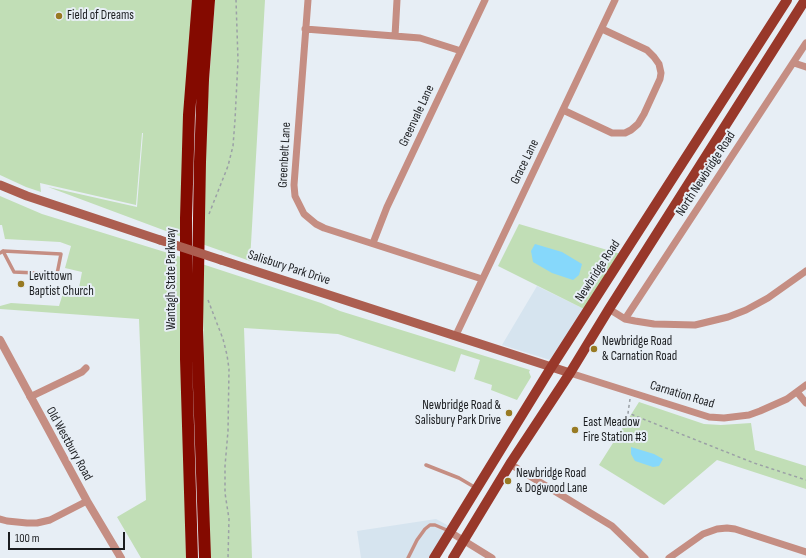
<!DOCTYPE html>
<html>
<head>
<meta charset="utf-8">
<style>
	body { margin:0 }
	#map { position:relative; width:806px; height:558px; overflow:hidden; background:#e7eef5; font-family:"Sofia Sans Condensed",sans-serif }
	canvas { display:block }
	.scale { position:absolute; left:8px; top:532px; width:117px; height:18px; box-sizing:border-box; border:2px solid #1b1d20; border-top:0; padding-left:5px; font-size:12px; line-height:14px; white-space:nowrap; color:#1b1d20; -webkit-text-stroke:3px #e7eef5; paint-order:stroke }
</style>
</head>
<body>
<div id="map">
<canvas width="806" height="558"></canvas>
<div class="scale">100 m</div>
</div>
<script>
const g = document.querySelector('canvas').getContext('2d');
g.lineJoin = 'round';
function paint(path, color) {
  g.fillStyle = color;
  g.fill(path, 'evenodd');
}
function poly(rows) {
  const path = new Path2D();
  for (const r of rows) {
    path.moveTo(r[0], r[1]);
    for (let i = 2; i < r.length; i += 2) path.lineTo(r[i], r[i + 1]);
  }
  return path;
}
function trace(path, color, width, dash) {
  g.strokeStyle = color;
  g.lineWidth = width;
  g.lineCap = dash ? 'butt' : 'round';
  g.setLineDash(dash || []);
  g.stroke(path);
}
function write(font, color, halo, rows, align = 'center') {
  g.font = font + ' "Sofia Sans Condensed",sans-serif';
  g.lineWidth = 4;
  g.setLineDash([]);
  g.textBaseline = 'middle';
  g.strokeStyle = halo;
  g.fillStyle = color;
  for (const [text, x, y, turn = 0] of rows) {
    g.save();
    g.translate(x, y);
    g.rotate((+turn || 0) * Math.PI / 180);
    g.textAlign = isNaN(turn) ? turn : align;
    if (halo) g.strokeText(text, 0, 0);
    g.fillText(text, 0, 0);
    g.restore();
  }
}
paint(poly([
	[537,286,586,310,550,360,502,345],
	[436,519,451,527,432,558,361,558,357,531]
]), '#d6e4ef');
paint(poly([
	[0,0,192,0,182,237,48,187,137,207,143,133,142,133,136,205,40,183,41,192,26,187,0,175],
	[215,0,265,0,250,261,202,244,207,109],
	[0,196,42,214,181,257,186,558,141,558,117,517,146,500,139,319,0,309,0,306,11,303,59,306,64,290,78,293,82,272,65,268,71,246,60,242,5,239,2,225,0,225],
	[519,224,621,254,586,310,498,266],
	[202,264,321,303,340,311,530,370,529,372,531,377,517,400,491,390,492,385,474,379,480,360,461,354,455,372,338,334,244,328,252,558,210,558,206,451],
	[639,402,704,424,721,425,751,423,755,450,806,466,806,489,717,460,664,505,599,465]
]), '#c1deb6');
paint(poly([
	[535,244,562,252,582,264,579,275,573,280,552,273,533,262,531,251],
	[631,447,654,454,663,459,659,466,653,467,635,461,631,454]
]), '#86d8fb');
trace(poly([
	[209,214,228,166,233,146,235,120,238,60,236,0],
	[208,300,223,339,227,355,229,369,228,431,225,466,225,493,229,519,228,558],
	[630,399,628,413,754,463,806,480]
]), '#9ba0a6', 1.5, [3, 3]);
trace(poly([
	[0,253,3,251,61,254,57,274,14,272,3,251],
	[426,465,459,478,476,488],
	[408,558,417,540,425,529,430,525,435,525,449,531]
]), '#c58e83', 3.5);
trace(poly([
	[308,0,294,185,295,196,304,214,316,224,324,228,482,279],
	[305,29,420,38,461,51],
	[395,36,397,0],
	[794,63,806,67],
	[563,110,612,133,625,133,631,130,638,124,644,114,660,79,661,73,659,64,654,57,647,50,602,29],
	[373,243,387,207,485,0],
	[609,309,625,319,635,321,654,324,695,325,728,317,746,310,768,298,806,271],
	[625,319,806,43],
	[456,335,615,0],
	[570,373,709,417,724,418,749,415,760,411,787,399,806,385],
	[797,392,806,403],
	[30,397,82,372,86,368],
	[510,464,612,526,645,558],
	[0,519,7,521,27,523,37,523,50,520,87,501],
	[450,532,492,558],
	[669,558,703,534,717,529,727,528,735,529,806,552]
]), '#c58e83', 7);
trace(poly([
	[0,340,87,501,121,558]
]), '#c58e83', 8);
trace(poly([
	[0,185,27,196,160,240],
	[221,260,570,373]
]), '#ac5e50', 9);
trace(poly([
	[434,558,552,366,787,0],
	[453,558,510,464,570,373,609,309,805,0]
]), '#98382a', 10);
trace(poly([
	[192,558,186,359,186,218,189,115,198,0],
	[205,558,197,330,200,162,203,80,209,0]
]), '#840a00', 12);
trace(poly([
	[160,240,221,260]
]), '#ac5e50', 9);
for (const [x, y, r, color] of [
	[59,16,4,"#987a23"],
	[21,284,4,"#987a23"],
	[594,349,4,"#987a23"],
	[509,413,4,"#987a23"],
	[575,430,4,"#987a23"],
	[508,481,4,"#987a23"]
]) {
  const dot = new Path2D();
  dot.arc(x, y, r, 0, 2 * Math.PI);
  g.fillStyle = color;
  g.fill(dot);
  trace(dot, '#e7eef5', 1.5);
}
write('13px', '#1b1d20', '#e7eef5', [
	["Field of Dreams",67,16],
	["Levittown",29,277],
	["Baptist Church",29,292],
	["Newbridge Road",602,342],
	["& Carnation Road",602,357],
	["Newbridge Road &",501,406,"right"],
	["Salisbury Park Drive",501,421,"right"],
	["East Meadow",583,423],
	["Fire Station #3",583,438],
	["Newbridge Road",516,474],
	["& Dogwood Lane",516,489]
], 'left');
write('13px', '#1b1d20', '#e7eef5', [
	["Greenvale Lane",417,116,-65],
	["Greenbelt Lane",285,155,-87],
	["Grace Lane",525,162,-64],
	["North Newbridge Road",706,174,-57],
	["Salisbury Park Drive",289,268,18],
	["Newbridge Road",598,271,-57],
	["Wantagh State Parkway",172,279,-90],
	["Carnation Road",682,395,17],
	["Old Westbury Road",69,444,61]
]);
</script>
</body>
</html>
